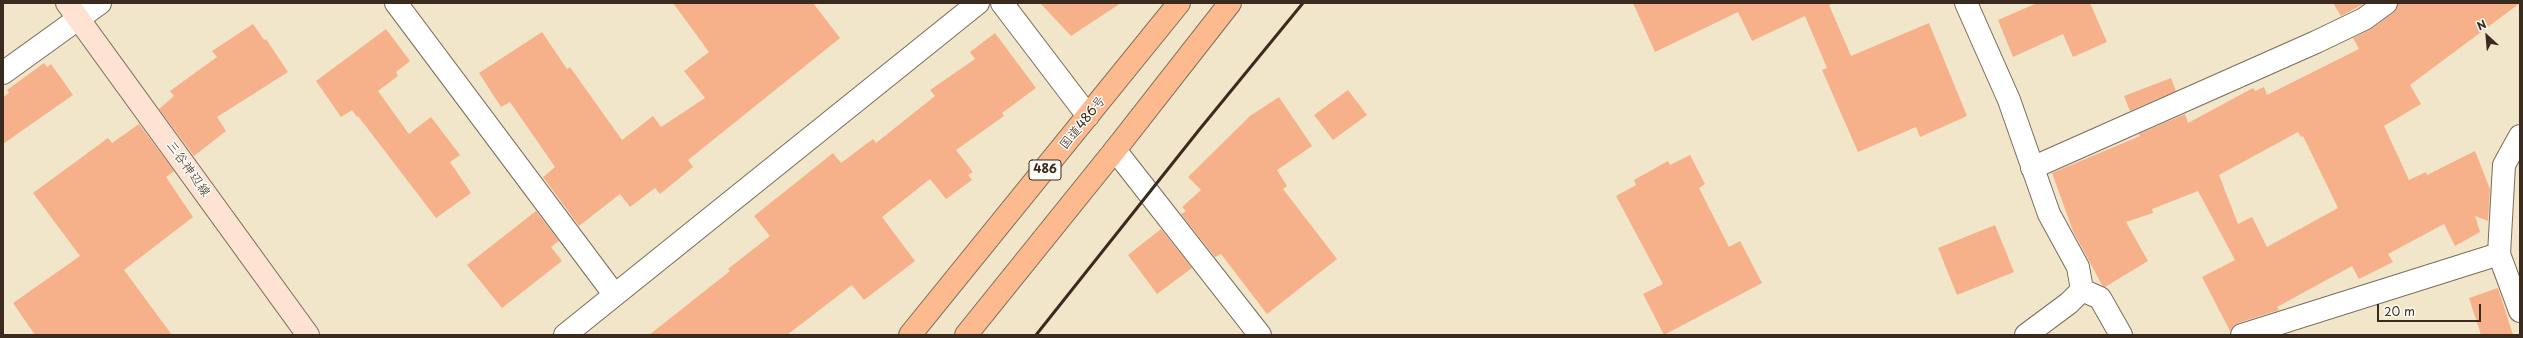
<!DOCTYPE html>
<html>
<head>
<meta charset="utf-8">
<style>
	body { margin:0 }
	#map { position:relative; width:2523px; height:338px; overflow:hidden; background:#f1e6ca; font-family:"Playpen Sans",sans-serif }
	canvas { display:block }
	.frame { position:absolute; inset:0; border:4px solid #3b2a1e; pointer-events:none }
	.north { position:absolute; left:2467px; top:16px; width:40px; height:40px; -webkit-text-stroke:3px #fdfcf7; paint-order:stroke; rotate:334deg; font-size:11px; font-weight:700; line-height:16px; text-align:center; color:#3b2a1e }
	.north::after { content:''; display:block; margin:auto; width:14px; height:18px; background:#3b2a1e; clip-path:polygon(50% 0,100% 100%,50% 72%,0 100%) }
	.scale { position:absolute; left:2377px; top:304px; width:104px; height:18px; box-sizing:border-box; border:2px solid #3b2a1e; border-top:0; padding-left:5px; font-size:12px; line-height:14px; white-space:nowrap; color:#3b2a1e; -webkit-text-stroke:3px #fdfcf7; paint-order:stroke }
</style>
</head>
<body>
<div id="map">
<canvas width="2523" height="338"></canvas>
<div class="frame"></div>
<div class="north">N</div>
<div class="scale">20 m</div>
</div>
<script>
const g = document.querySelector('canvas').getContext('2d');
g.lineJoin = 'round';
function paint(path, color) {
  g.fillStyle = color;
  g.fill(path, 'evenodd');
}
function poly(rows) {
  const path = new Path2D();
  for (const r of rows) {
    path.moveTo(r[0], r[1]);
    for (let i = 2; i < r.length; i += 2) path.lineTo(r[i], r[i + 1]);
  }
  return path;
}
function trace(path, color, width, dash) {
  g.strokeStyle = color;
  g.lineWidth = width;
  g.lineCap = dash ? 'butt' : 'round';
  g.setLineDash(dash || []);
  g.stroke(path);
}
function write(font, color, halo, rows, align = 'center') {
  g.font = font + ' "Playpen Sans","Klee One",sans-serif';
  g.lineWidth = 3;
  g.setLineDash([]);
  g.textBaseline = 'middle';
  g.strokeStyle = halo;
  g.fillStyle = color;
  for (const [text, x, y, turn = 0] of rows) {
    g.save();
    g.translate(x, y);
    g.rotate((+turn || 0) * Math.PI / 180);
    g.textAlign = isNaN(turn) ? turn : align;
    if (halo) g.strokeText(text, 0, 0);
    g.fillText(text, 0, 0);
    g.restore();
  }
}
paint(poly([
	[673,3,813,3,840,38,688,160,693,167,660,194,655,188,630,207,620,194,579,226,543,177,555,167,510,102,501,107,479,73,542,32,567,69,570,67,622,140,653,116,661,127,705,98,684,71,709,52],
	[1040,3,1121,3,1071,36],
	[1633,3,1834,3,1829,5,1851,56,1929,23,1967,116,1920,137,1916,127,1858,152,1822,70,1827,68,1805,16,1752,41,1738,12,1655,52],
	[2037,3,2090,3,2107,42,2073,57,2063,34,2013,57,1998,20],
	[2333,3,2365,3,2341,16],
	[2398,3,2520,3,2410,85,2421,104,2384,126,2409,180,2426,172,2427,175,2475,151,2490,189,2488,221,2475,216,2480,232,2455,246,2444,224,2388,254,2393,262,2359,279,2352,266,2277,307,2279,310,2238,323,2230,331,2202,277,2235,260,2198,191,2152,209,2153,213,2126,222,2148,261,2105,287,2102,285,2073,231,2052,173,2140,136,2139,134,2185,114,2188,123,2253,88,2255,91,2264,87,2267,95,2359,49,2353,38,2371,29,2393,13],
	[2298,132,2301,137,2303,136,2338,208,2267,247,2252,217,2238,224,2219,175],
	[253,24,264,40,266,39,288,72,217,117,226,131,194,156,159,109,174,96,170,91,217,57,212,51],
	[386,29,410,61,396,72,398,76,378,91,409,134,431,117,460,155,450,162,471,193,436,218,358,116,357,117,352,110,341,117,316,81],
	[995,33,1036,88,1002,113,1004,116,956,150,973,172,968,175,972,180,946,199,930,179,882,217,915,261,864,300,852,285,787,335,649,335,730,271,728,269,770,236,754,216,833,153,841,163,873,139,876,143,935,96,930,90,975,59,970,52],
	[44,63,47,67,51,64,73,95,3,144,3,97,9,93,7,90],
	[2171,78,2176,91,2130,111,2124,96],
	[1348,90,1367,115,1333,140,1314,115],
	[1279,97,1312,146,1277,170,1287,186,1283,189,1337,259,1267,314,1221,254,1215,257,1181,214,1186,211,1182,207,1201,190,1188,177,1250,116],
	[139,124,174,171,166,177,193,217,124,270,172,335,35,335,13,303,80,256,33,193,108,138,112,143],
	[1690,155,1705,184,1699,188,1729,247,1740,241,1762,283,1664,335,1643,294,1663,284,1616,196,1636,185,1634,180,1668,161,1670,165],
	[536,211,559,241,551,247,562,261,502,308,467,265],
	[1995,225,2014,272,1957,295,1938,248],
	[1161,229,1192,268,1157,294,1128,255],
	[2498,288,2513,335,2481,335,2469,298]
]), '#f7b18a');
const street = poly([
	[396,3,614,294],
	[1002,3,1088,116],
	[1966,3,2009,100,2049,214,2078,267,2082,290,2069,303,2026,335],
	[3,73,100,3],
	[2520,136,2504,165,2499,254,2520,311],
	[1115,150,1260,335],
	[2032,168,2316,42,2364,19,2386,3],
	[2082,290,2100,298,2121,335],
	[565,335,978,3],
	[2242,335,2499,254]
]);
const secondary = poly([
	[67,3,308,335]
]);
const highway = poly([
	[910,335,1179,3],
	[966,335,1115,150,1230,3]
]);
trace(street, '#7b6c5a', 24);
trace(secondary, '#7b6c5a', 24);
trace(highway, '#7b6c5a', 24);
trace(street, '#fff', 22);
trace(secondary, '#fee3d2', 22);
trace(highway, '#fcba8e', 22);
trace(poly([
	[1036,335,1199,130,1303,3]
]), '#3b2a1e', 3);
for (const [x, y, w] of [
	[1045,170,32]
]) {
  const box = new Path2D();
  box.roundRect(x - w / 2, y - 10, w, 20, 3);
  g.fillStyle = '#fdfcf7';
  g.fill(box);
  trace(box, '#3b2a1e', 1);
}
write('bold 12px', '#3b2a1e', null, [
	["486",1045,170]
]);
write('13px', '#3b2a1e', '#fdfcf7', [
	["国道486号",1083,123,-51],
	["三谷神辺線",188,169,54]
]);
</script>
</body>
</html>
